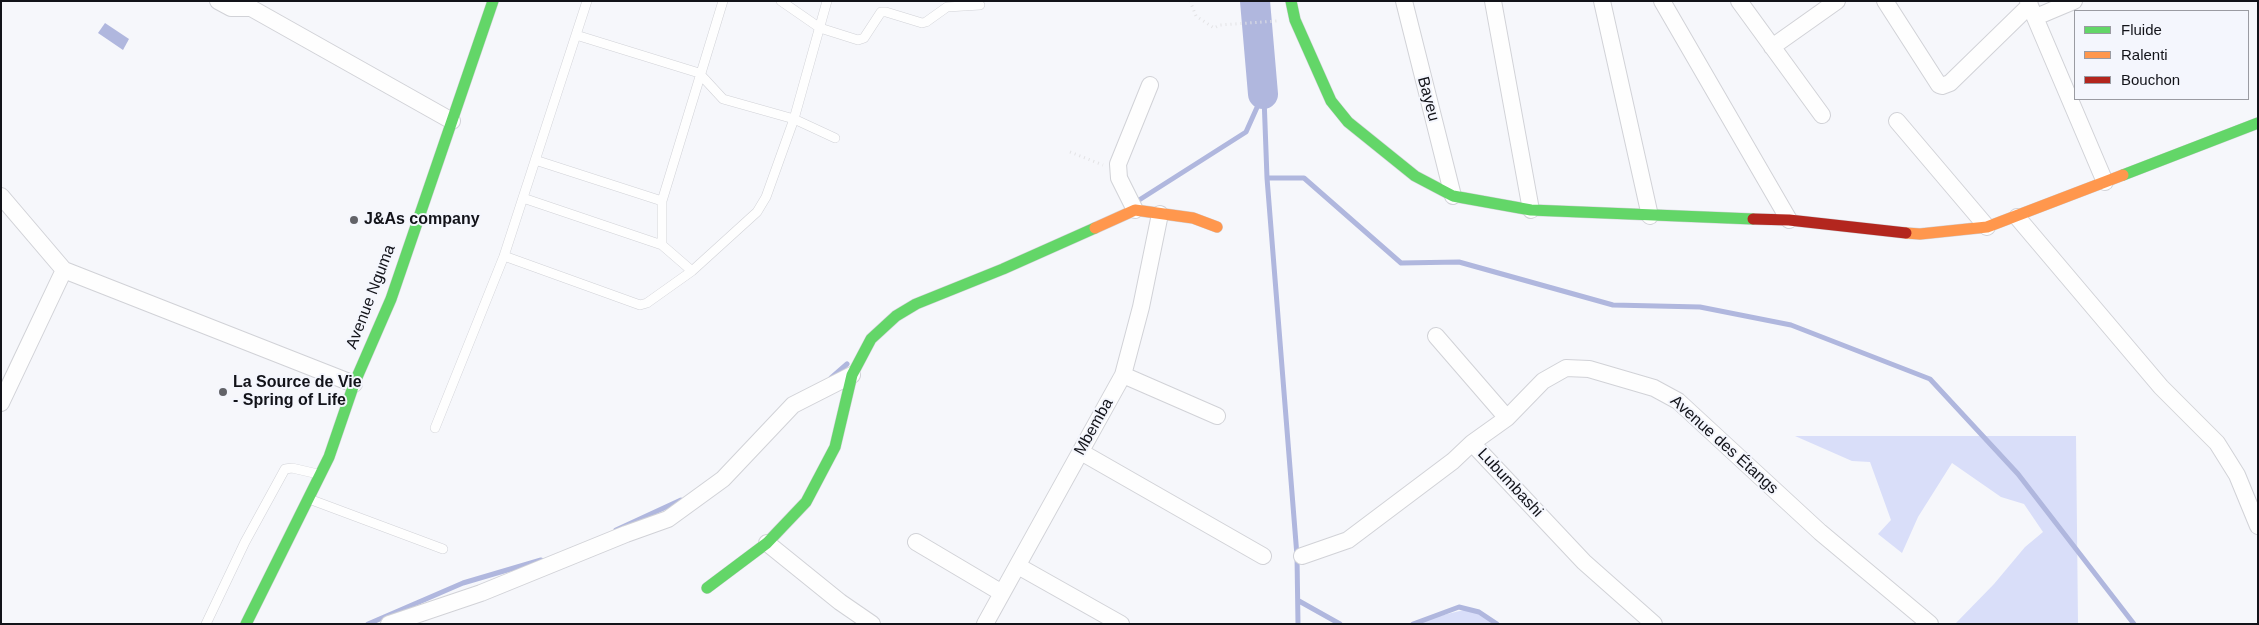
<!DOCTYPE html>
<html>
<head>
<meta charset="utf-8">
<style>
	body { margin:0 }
	#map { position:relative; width:2259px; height:625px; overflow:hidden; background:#f6f7fb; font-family:Helvetica,sans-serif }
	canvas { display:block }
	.frame { position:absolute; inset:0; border:2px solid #121319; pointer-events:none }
	.legend { position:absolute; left:2074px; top:10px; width:175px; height:90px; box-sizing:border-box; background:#f4f6fd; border:1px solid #9a9ba2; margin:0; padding:6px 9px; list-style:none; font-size:15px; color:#121319 }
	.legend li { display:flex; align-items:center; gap:10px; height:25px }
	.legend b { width:25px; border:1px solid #9a9ba2 }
</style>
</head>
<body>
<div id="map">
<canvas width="2259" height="625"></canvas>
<div class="frame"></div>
<ul class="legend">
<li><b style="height:6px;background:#63d668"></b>Fluide</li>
<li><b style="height:6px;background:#ff974d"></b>Ralenti</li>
<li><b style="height:6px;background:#b3261e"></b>Bouchon</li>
</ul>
</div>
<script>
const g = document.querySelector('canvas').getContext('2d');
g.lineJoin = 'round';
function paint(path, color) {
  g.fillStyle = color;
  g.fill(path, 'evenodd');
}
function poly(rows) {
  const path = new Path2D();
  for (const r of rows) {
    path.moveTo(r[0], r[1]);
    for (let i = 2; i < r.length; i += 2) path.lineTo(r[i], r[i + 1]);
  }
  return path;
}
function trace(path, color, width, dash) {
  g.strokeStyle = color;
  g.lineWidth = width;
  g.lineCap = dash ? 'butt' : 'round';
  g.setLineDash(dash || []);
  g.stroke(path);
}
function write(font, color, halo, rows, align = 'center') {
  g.font = font + ' Helvetica,sans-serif';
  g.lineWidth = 4;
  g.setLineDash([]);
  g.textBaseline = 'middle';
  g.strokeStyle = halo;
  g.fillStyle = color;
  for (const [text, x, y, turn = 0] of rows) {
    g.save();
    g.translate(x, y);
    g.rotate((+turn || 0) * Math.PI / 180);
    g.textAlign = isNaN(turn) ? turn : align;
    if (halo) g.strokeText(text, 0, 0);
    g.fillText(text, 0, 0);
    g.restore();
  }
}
paint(poly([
	[1795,436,2076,436,2078,624,1955,624,1994,584,2025,547,2043,532,2024,504,2001,497,1952,463,1918,517,1902,553,1878,534,1891,520,1870,462,1852,461],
	[1468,609,1490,619,1494,624,1406,624]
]), '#d9def9');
paint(poly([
	[105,23,129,39,123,50,98,33]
]), '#b0b7de');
trace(poly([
	[1264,97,1267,178,1297,556,1298,624],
	[1267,178,1304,178,1401,263,1459,262,1613,305,1700,307,1791,325,1930,379,2018,474,2134,624],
	[1136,202,1246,132,1263,94],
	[831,378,847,364],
	[616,530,681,500],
	[1299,601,1340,624],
	[368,624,463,583,541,560],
	[1413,624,1459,607,1479,612,1497,624]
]), '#b0b7de', 5);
trace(poly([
	[1255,1,1263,94]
]), '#b0b7de', 30);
const lane = poly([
	[781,1,820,28,858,40,864,38,881,12,886,12,922,23,926,22,947,7,980,5],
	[576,35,699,73,723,99,794,119,835,138],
	[535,160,662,201,662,245],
	[523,198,662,245,692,271],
	[662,201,723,1],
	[504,256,640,305,647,303,692,271,757,212,766,197,794,119,827,1],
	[435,428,504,256,587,1],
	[309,499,443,549],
	[206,624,245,542,285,469,292,468,318,474]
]);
const street = poly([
	[218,1,231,8,251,8,452,121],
	[1404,1,1453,196],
	[1493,1,1531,210],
	[1602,1,1650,216],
	[1662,1,1789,220],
	[1739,1,1822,115],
	[1885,1,1939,85,1942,86,1950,83,2030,5],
	[2028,1,2105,182],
	[2036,17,2074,1],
	[1772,47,1837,1],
	[1897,121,1987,227],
	[1,196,64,270,354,384],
	[1135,210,1119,178,1118,164,1150,85],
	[2017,217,2161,387,2217,443,2237,475,2258,526],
	[1436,336,1507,418],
	[1123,375,1217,416],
	[1,403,64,270],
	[1472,443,1507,418,1543,381,1566,368,1589,369,1654,388,1678,401,1820,532,1930,624],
	[1081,452,1263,556],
	[916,542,1002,593],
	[767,543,840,602,872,624],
	[1302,556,1348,540,1453,461,1472,443,1584,562,1654,624],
	[1018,566,1121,624],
	[389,624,481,593,626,534,668,519,723,479,793,405,852,375],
	[985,624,1123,375,1141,307,1160,214]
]);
const fast = poly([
	[1291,1,1295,20,1331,101,1348,122,1415,176,1453,196,1531,210,1753,219],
	[2123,175,2258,123],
	[707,588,767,543,806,502,835,447,852,375,871,339,896,316,916,304,1003,269,1095,228],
	[246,624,329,457,354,384,391,299,493,1]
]);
const slow = poly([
	[1095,228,1135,210,1193,218,1217,227],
	[1906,233,1920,234,1987,227,2123,175]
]);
const jam = poly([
	[1753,219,1789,220,1906,233]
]);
trace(lane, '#d1d2d7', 10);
trace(street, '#d1d2d7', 18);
trace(fast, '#d1d2d7', 12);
trace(slow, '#d1d2d7', 12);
trace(jam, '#d1d2d7', 12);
trace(poly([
	[1190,1,1196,16,1214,28,1220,25,1277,21],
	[1070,152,1103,165]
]), '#e3e3e5', 3, [1, 4]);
trace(lane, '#fefefe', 9);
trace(street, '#fefefe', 16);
trace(fast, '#63d668', 11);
trace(slow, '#ff974d', 11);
trace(jam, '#b3261e', 11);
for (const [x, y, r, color] of [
	[354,220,5,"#626368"],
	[223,392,5,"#626368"]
]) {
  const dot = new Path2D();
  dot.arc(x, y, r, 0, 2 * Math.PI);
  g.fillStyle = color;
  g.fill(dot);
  trace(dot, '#f4f6fd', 2);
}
write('16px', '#121319', '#f4f6fd', [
	["Bayeu",1428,99,75],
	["Avenue Nguma",371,297,-69],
	["Mbemba",1094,427,-61],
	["Avenue des Étangs",1724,445,42],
	["Lubumbashi",1510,483,47]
]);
write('bold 16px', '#121319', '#f4f6fd', [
	["J&As company",364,220],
	["La Source de Vie",233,383],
	["- Spring of Life",233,401]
], 'left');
</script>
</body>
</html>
